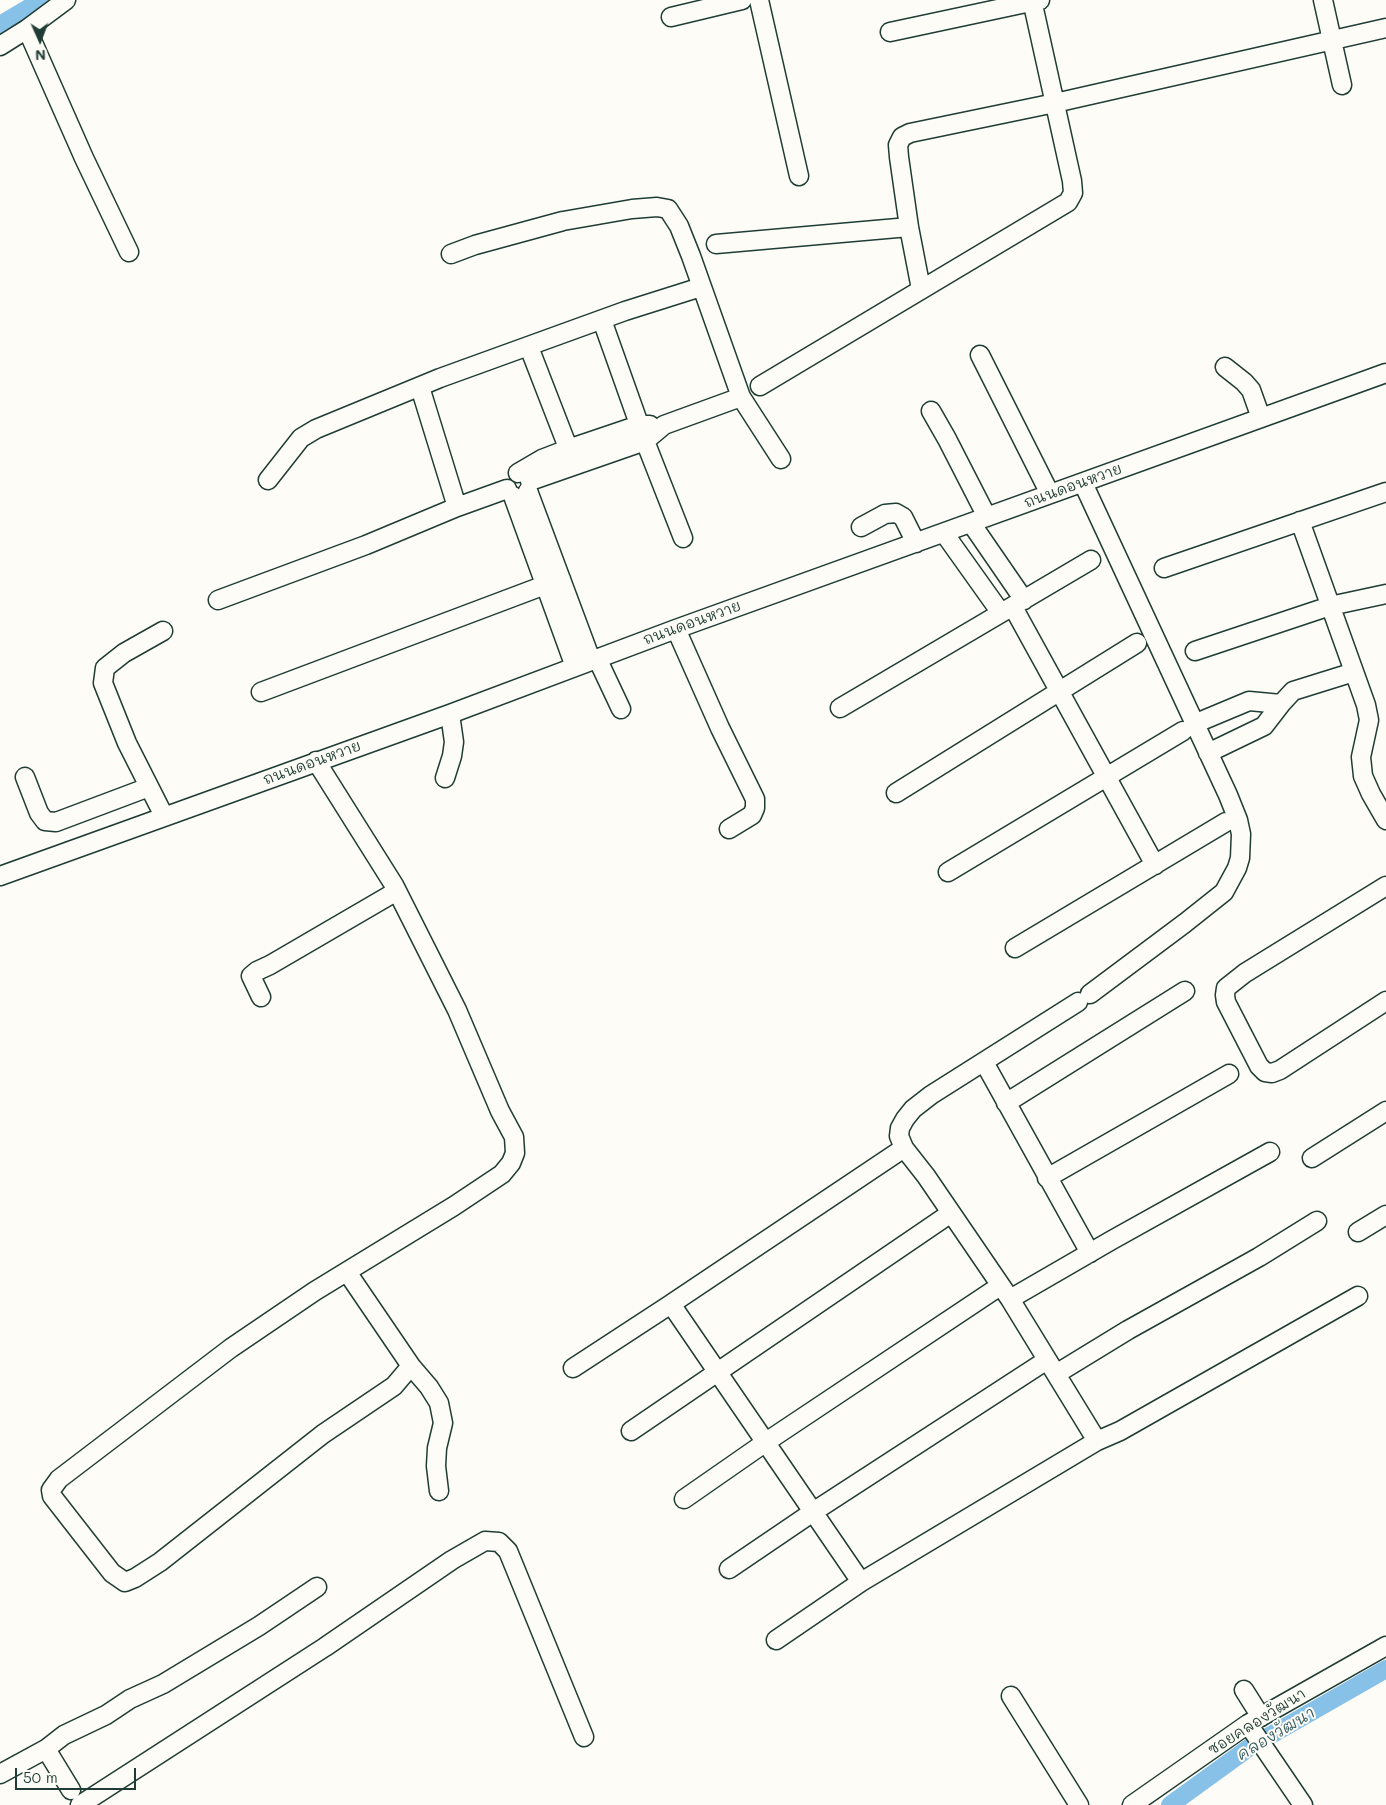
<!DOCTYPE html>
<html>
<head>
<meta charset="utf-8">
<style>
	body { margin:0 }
	#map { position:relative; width:1386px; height:1805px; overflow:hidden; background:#fdfcf7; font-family:Mali,sans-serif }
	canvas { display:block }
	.north { position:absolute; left:15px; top:15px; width:50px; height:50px; -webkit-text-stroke:4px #fdfcf7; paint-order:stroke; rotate:178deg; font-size:14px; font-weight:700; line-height:20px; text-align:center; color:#1f3d34 }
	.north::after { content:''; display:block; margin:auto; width:18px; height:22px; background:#1f3d34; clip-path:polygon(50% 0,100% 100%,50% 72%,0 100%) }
	.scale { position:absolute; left:15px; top:1768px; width:121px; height:22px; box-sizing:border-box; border:2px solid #1f3d34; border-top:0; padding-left:6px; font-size:15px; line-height:18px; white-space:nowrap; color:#1f3d34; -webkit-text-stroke:4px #fdfcf7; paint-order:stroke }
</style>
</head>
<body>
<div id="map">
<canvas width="1386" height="1805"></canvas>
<div class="north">N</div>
<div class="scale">50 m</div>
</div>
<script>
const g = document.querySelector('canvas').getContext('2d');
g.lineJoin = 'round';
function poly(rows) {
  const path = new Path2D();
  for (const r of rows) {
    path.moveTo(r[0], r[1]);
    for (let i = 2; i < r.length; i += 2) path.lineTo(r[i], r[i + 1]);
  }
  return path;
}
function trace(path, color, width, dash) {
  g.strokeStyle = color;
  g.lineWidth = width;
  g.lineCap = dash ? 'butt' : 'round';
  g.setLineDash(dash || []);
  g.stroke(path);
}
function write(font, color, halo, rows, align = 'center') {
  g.font = font + ' Mali,"Playpen Sans Thai",sans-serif';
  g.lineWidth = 4;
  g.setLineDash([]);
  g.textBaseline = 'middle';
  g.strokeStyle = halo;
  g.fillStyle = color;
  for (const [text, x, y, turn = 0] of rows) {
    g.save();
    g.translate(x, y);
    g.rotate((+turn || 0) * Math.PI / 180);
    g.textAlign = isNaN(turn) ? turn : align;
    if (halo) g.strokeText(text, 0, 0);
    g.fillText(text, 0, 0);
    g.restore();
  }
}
trace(poly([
	[0,25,42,0],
	[1170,1805,1250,1747,1386,1669]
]), '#88c1e7', 18);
const minor = poly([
	[759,0,799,176],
	[1323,0,1342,85],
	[671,17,742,0],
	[27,29,84,158,129,252],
	[890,32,1040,0],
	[0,46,27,29,66,0],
	[716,244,909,227],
	[451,254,475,245,563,221,632,209,657,207,668,209,679,226,691,256,741,397,781,459],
	[921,289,909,227,899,157,898,145,902,137,910,133,1055,103,1386,28],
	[602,320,645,441,683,538],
	[529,347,572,458],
	[980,355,1050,494],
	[1225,367,1244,382,1251,390,1261,418],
	[760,386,1068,202,1073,193,1072,181,1032,0],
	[420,387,457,507],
	[931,411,947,439,987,517],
	[518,473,542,459,568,449,639,425,650,425],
	[268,480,301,438,316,429,440,378,625,311,701,287],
	[530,481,645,441,664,425,741,397],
	[1083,483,1228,795,1238,820,1241,834,1240,858,1237,868,1224,892,1185,923,1090,994],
	[528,491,591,660],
	[513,496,575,667],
	[1300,521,1366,705,1369,720,1361,757,1363,776,1371,794,1386,820],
	[971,523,1024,600],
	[861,527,885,514,896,513,903,517,916,543],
	[944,533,1001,613],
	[1164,568,1386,492],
	[218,600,366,545,457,507,507,489],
	[1013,607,1155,865],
	[676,629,720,728,755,799,755,808,752,815,729,829],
	[163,631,124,653,105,668,103,683,127,743,164,816],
	[1195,651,1330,606,1386,594],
	[597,658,621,709],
	[261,692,561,579],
	[1281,704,1293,691,1354,672],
	[840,708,1091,560],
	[1194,724,1249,701,1281,704,1264,726,1208,753],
	[316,761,394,885,457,1010,500,1111,514,1137,515,1153,511,1163,502,1174,454,1206,315,1291,231,1348,59,1479,51,1490,52,1496,112,1573,125,1582,135,1578,160,1562,323,1434,394,1386,411,1366,347,1272],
	[25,777,39,813,45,821,56,822,149,787],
	[445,778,452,756,454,742,450,714],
	[896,793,1137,643],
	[948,872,1183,731],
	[0,876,450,714,676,629,1386,373],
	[1386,886,1245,973,1226,988,1225,995,1226,1002,1259,1066,1265,1072,1272,1073,1280,1070,1386,1001],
	[1015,948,1226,822],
	[261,997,251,976,257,971,270,965,397,891],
	[1078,1002,931,1095,913,1109,905,1119,900,1128,899,1136,904,1148,926,1176,1010,1299,1097,1441],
	[984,1062,1090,1253],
	[1006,1103,1185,991],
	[1312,1158,1386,1111],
	[1047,1178,1229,1074],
	[1358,1232,1386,1215],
	[1010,1299,1112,1240,1270,1152],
	[671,1304,904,1148],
	[411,1366,429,1387,439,1403,443,1423,437,1448,436,1466,439,1491],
	[573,1368,671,1304,861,1582],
	[1056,1374,1128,1330,1259,1257,1317,1221],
	[631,1431,951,1213],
	[684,1499,766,1442,1000,1286],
	[729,1569,813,1512,1047,1360],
	[776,1640,861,1582,1097,1441,1120,1431,1358,1296],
	[1244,1690,1261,1717],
	[1011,1696,1079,1805],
	[1248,1724,1303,1805],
	[46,1749,71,1790],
	[0,1774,46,1749,64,1735,106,1715,130,1699,163,1684,259,1626,317,1587],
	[80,1805,325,1647,452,1560,485,1541,499,1542,508,1551,584,1737],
	[1132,1805,1248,1724,1386,1646]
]);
trace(minor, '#1f3d34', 21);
trace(minor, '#fdfcf7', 18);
write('15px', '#1f3d34', '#fdfcf7', [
	["ถนนดอนหวาย",1073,486,-20],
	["ถนนดอนหวาย",692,623,-20],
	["ถนนดอนหวาย",312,763,-20],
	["ซอยคลองวัฒนา",1257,1722,-32]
]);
write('italic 16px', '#395e61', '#fdfcf7', [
	["คลองวัฒนา",1276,1734,-31]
]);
</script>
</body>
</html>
